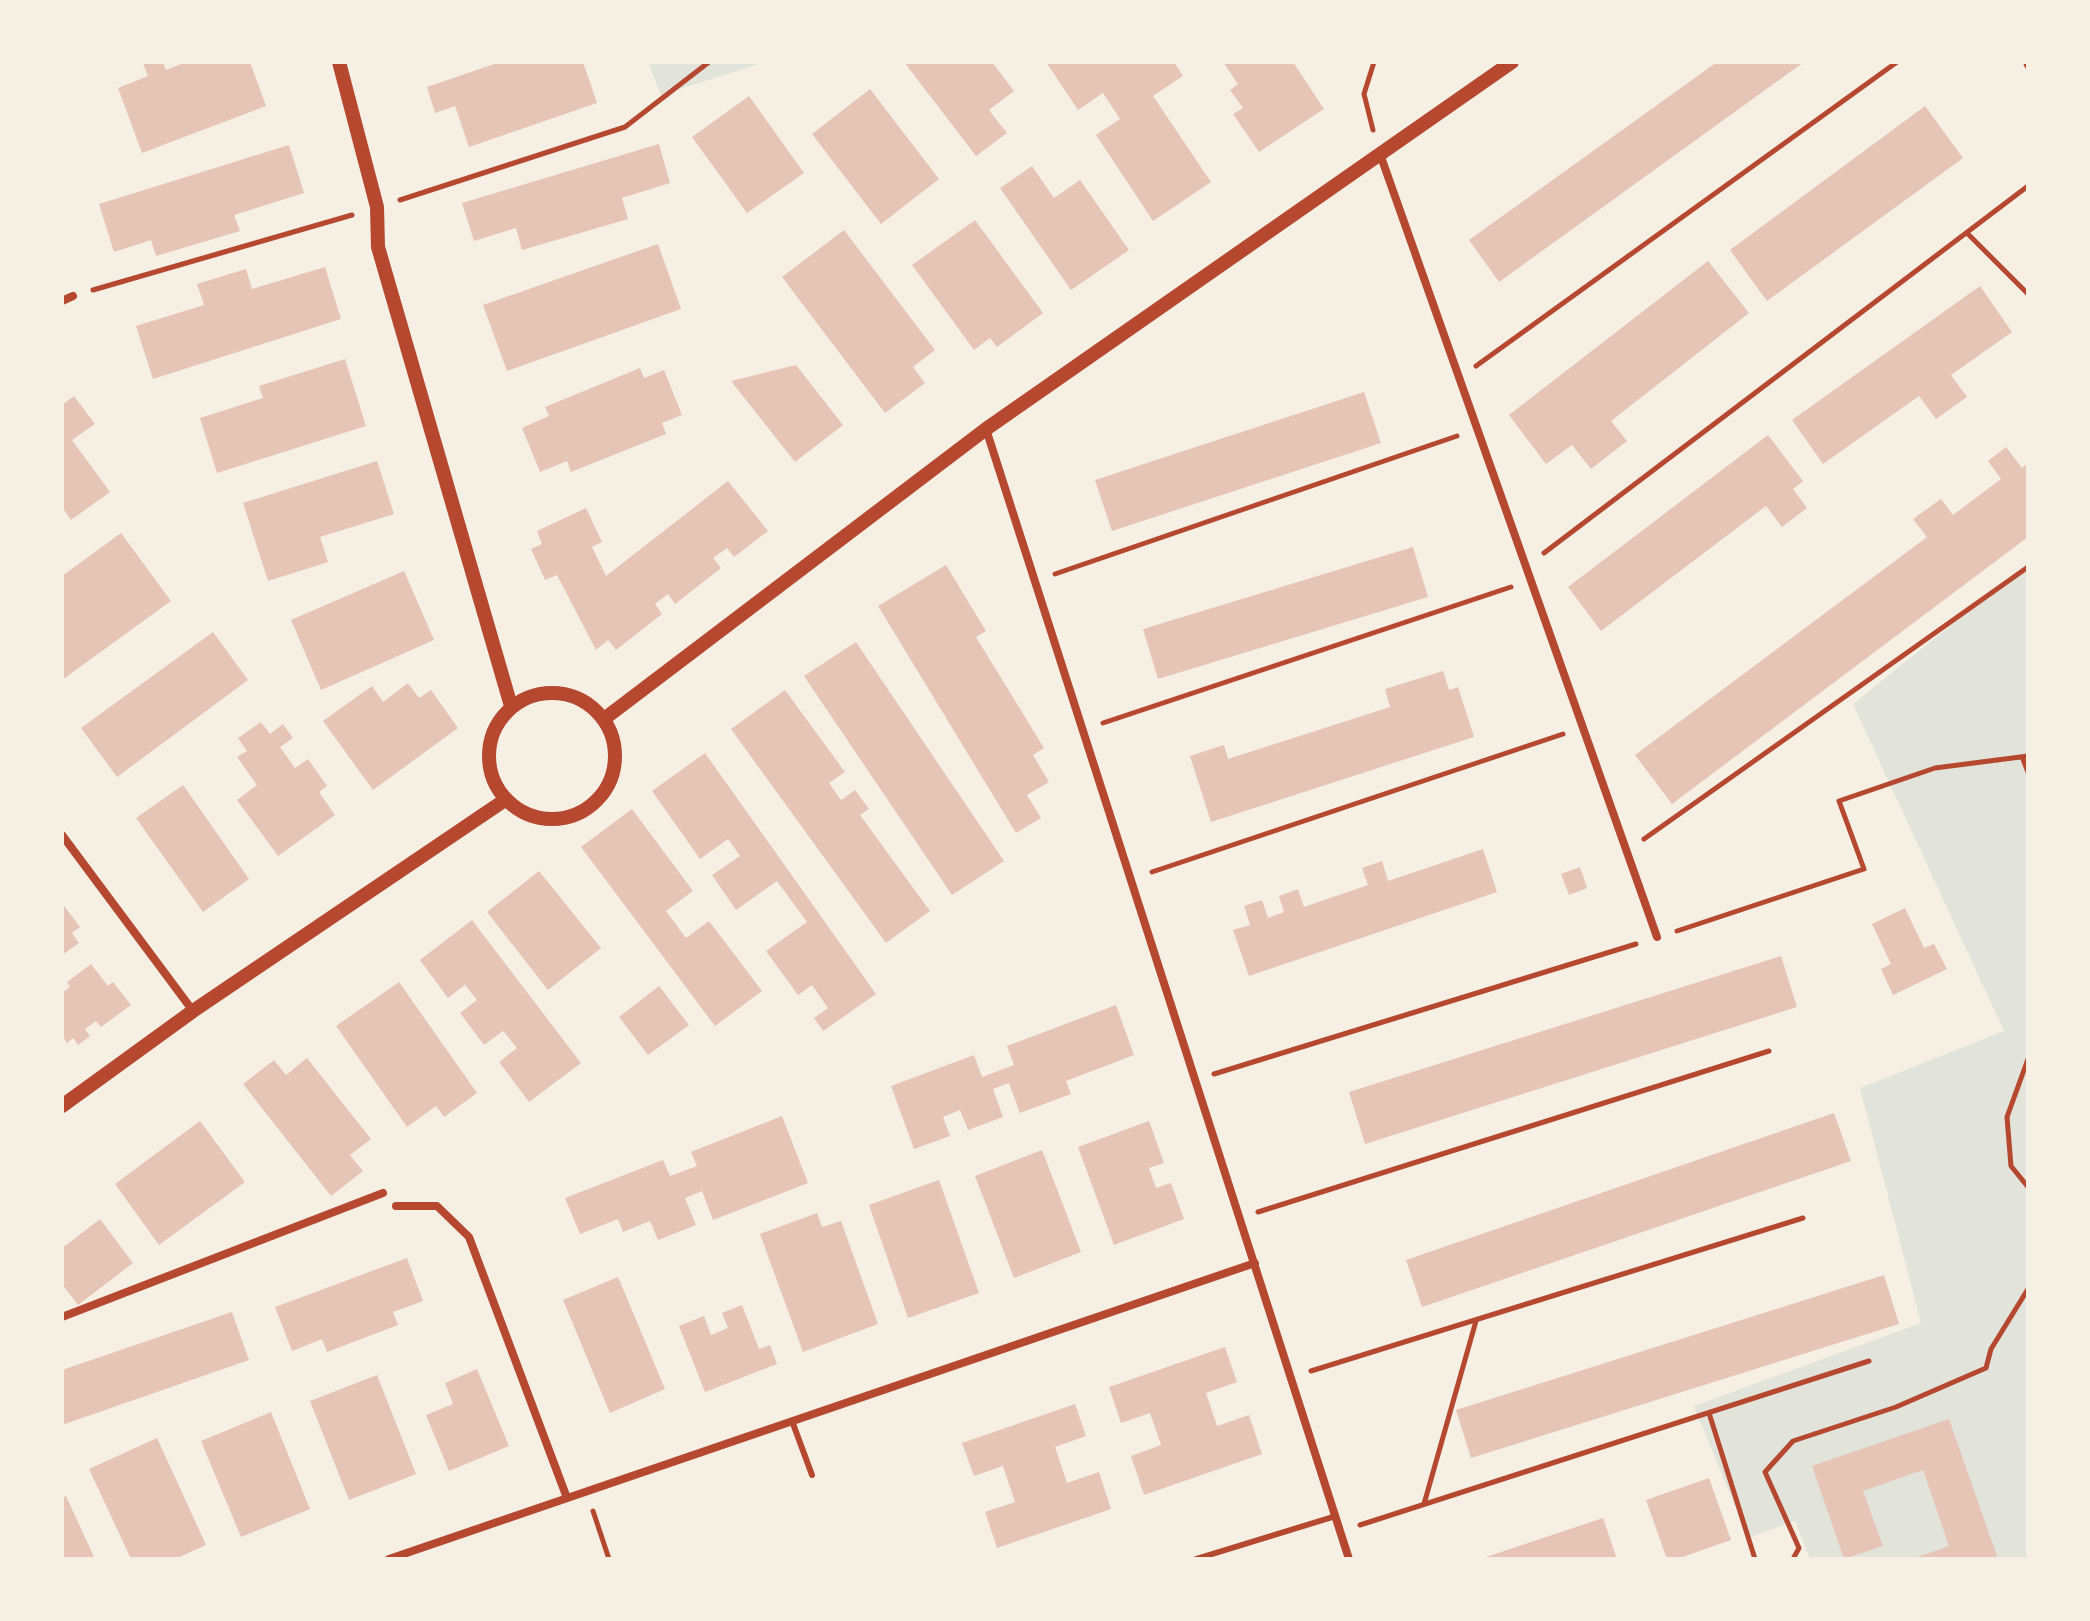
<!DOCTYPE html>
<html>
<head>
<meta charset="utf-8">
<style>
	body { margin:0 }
	#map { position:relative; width:2090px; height:1621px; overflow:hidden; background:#f6efe4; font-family:Manrope,sans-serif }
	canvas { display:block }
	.frame { position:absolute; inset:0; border:64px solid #f6efe4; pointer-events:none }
</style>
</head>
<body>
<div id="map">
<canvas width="2090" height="1621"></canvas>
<div class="frame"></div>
</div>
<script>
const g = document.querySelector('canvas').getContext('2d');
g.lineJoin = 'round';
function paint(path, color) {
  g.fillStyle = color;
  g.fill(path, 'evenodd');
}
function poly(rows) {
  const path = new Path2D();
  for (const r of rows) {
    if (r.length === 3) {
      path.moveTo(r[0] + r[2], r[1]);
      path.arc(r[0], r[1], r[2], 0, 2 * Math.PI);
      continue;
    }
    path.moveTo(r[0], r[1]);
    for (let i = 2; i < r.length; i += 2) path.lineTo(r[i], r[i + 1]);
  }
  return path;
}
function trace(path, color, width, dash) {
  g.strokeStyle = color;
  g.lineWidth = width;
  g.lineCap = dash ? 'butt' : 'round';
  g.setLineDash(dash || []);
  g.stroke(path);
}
paint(poly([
	[648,62,765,62,661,95],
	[2028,563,2028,1559,1810,1559,1795,1521,1748,1538,1694,1406,1921,1323,1860,1088,2004,1031,1853,704]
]), '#e2e4dc');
paint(poly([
	[163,62,166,70,186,62,250,62,266,106,142,153,118,88,148,76,143,63],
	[500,62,583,62,597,103,469,147,455,106,435,113,427,87],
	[904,62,992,62,1014,91,989,110,1007,133,976,156],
	[1046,62,1174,62,1183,76,1153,96,1211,182,1153,221,1096,135,1120,119,1103,93,1078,110],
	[1223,62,1293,62,1324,109,1259,152,1233,114,1243,108,1230,90,1238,84],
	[1717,62,1804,62,1499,282,1469,240],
	[870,89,939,179,881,224,812,134],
	[749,96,804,173,747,213,692,137],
	[1925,106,1963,158,1767,301,1730,250],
	[659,144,670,183,622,198,628,219,522,250,516,228,474,241,462,203],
	[289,145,304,193,234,215,240,231,156,256,151,240,114,252,99,204],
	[1032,166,1054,198,1080,180,1129,250,1071,290,1000,188],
	[975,220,1043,313,997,347,990,338,974,350,912,265],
	[844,230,935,350,913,367,925,383,885,413,782,277],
	[658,244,681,309,507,371,483,305],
	[1708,261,1749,313,1611,421,1627,441,1591,469,1572,445,1546,464,1509,415],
	[325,267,341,319,153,379,136,326,204,305,197,284,246,269,252,289],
	[1980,286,2012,332,1951,375,1967,397,1936,419,1919,396,1823,464,1792,420],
	[345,359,366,426,217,473,200,418,263,398,259,386],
	[796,365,843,425,795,462,731,381],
	[640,368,644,378,664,370,682,415,662,423,666,434,571,472,567,461,540,472,522,428,549,416,545,407],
	[1364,392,1381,443,1112,531,1095,480],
	[74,396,95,424,72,440,110,492,71,520,62,507,62,405],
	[1768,435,1803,481,1793,489,1807,508,1782,527,1766,506,1601,631,1568,587],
	[2006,447,2022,468,2028,463,2028,537,1672,804,1635,755,1927,537,1913,519,1941,499,1953,515,2001,479,1988,461],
	[377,461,394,514,320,537,328,562,268,581,243,503],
	[728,481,768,531,734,557,727,548,713,558,721,568,675,604,668,594,655,604,662,614,616,650,608,640,596,650,557,575,545,580,531,549,542,544,537,531,586,508,602,542,592,547,606,576],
	[121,533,171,601,62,680,62,576],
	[1413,547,1428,597,1158,679,1143,629],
	[946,565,986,631,976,637,1044,748,1033,755,1049,782,1027,795,1041,818,1016,833,878,606],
	[404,571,434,640,321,690,291,620],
	[213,632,248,680,117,777,81,728],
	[856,642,1004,861,952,895,804,676],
	[1443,671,1449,690,1458,687,1474,737,1211,822,1190,756,1224,745,1228,759,1390,707,1385,689],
	[408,683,419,698,431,690,458,728,373,790,323,721,372,686,383,702],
	[785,690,845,772,829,783,841,800,855,790,869,809,860,815,930,911,886,943,731,729],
	[261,722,270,734,283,724,293,738,280,747,295,768,308,759,327,786,319,792,335,815,278,856,237,800,257,785,237,757,247,751,238,738],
	[705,753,876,994,823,1031,814,1018,828,1008,812,985,798,995,766,951,807,922,777,881,736,910,712,875,740,856,728,839,700,859,652,791],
	[183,785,249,879,203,912,136,818],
	[632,809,693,891,666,911,686,938,709,921,762,991,715,1026,581,847],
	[1483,849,1497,892,1249,976,1233,930,1250,925,1244,906,1262,900,1268,918,1284,912,1279,896,1298,889,1304,907,1368,885,1362,868,1382,861,1388,881],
	[1580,867,1587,888,1569,895,1561,874],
	[539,871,601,948,548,990,487,912],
	[62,903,80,927,72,933,79,943,62,955],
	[1905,908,1924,948,1934,944,1947,969,1893,995,1881,969,1891,964,1872,924],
	[472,920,581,1063,529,1102,499,1062,517,1048,503,1031,484,1045,460,1013,477,1000,465,985,448,998,420,960],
	[1781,956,1797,1007,1365,1144,1349,1092],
	[91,964,108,986,113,982,131,1005,101,1027,96,1021,85,1029,90,1036,78,1045,73,1038,67,1043,62,1036,62,993,70,987,67,982],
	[399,982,477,1093,444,1117,436,1106,407,1127,336,1026],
	[659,986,689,1025,648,1055,619,1017],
	[1116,1005,1134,1055,1066,1081,1071,1094,1020,1113,1009,1083,993,1089,1003,1117,968,1130,960,1110,943,1117,950,1136,914,1149,891,1086,974,1055,982,1077,1014,1065,1007,1046],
	[307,1058,371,1139,350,1155,363,1171,331,1196,243,1084,274,1060,286,1075],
	[1834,1113,1851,1161,1422,1307,1406,1260],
	[782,1116,808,1183,713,1220,702,1191,685,1198,696,1225,658,1240,650,1221,623,1232,618,1219,580,1234,565,1198,663,1160,670,1176,697,1166,691,1152],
	[200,1121,245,1182,159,1245,115,1184],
	[1149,1121,1164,1163,1149,1168,1156,1188,1171,1183,1184,1219,1114,1245,1078,1147],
	[1042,1150,1081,1252,1014,1278,975,1176],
	[939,1180,979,1293,908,1318,869,1205],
	[817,1213,822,1227,841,1221,878,1324,803,1352,760,1234],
	[100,1219,133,1263,78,1305,62,1284,62,1242,65,1246],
	[407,1258,423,1301,393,1312,398,1325,327,1352,322,1339,292,1351,275,1307],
	[1884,1275,1899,1324,1471,1458,1456,1410],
	[618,1277,665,1389,610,1413,563,1300],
	[742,1305,759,1349,770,1345,777,1364,705,1392,679,1326,704,1316,711,1335,728,1328,722,1313],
	[232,1312,249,1360,62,1425,62,1370],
	[1225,1347,1237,1382,1206,1393,1217,1426,1249,1415,1262,1454,1144,1495,1131,1456,1161,1445,1150,1413,1121,1423,1109,1387],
	[477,1369,509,1446,449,1471,426,1415,453,1404,445,1383],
	[377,1375,416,1474,349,1500,310,1401],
	[1075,1404,1086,1436,1055,1447,1067,1483,1099,1472,1111,1509,997,1548,985,1512,1015,1502,1003,1466,974,1476,962,1443],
	[271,1412,310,1509,241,1537,201,1441],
	[1949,1419,1998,1559,1912,1559,1949,1546,1923,1470,1863,1491,1883,1546,1844,1559,1812,1466],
	[157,1438,206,1545,175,1559,131,1559,89,1469],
	[1709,1478,1731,1540,1677,1559,1667,1559,1646,1500],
	[66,1496,95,1559,62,1559,62,1498],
	[1603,1518,1617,1559,1483,1559,1483,1558]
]), '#e6c5b7');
trace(poly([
	[1373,130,1364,94,1374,62],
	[400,200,625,127,709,62],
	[1967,233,2028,294],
	[93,290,352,215],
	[1476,366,1897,62],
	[1544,553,2028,186],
	[1055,574,1457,436],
	[1103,723,1511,587],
	[2023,759,2028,772],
	[1644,839,2028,567],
	[1152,872,1563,734],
	[1677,931,1864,869,1839,801,1935,768,2028,756],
	[2028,1059,2007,1117,2011,1166,2028,1187],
	[1214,1074,1636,944],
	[1258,1212,1769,1051],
	[1311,1371,1803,1218],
	[1709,1413,1755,1559],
	[1424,1504,1476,1321],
	[593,1511,609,1559],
	[1360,1525,1869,1361],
	[1793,1559,1799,1548,1765,1472,1793,1441,1896,1407,1986,1368,1991,1349,2028,1289]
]), '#b5482f', 5);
trace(poly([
	[792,1421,812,1475],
	[1196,1559,1336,1516]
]), '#b5482f', 6);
trace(poly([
	[2027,62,2028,65],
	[1380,154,1657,937],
	[62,301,73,296],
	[986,429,1349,1559],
	[62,835,193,1011],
	[396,1206,437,1206,469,1237,567,1498],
	[62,1317,383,1193],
	[389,1559,1255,1263]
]), '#b5482f', 8);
trace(poly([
	[339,62,377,207,378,247,511,706],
	[552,756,63],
	[604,719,986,429,1512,62],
	[62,1106,193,1011,505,800]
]), '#b5482f', 14);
</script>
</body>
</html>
